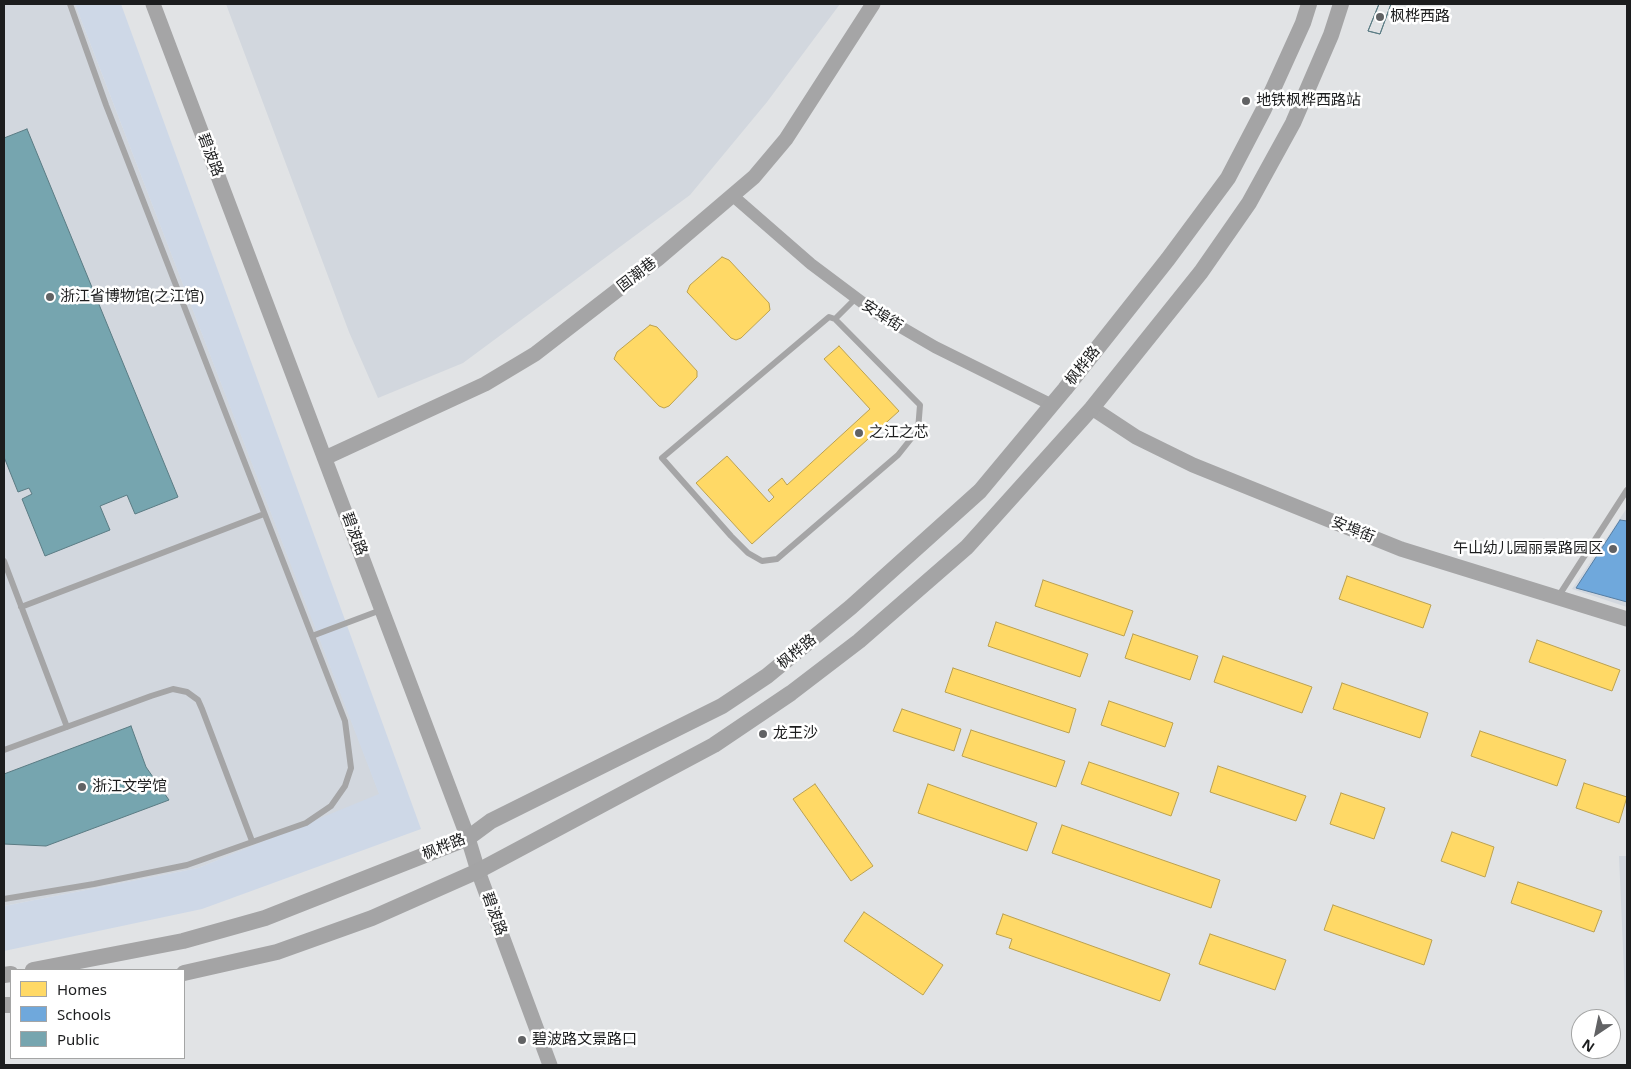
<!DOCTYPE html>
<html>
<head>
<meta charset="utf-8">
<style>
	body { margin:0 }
	#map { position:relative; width:1631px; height:1069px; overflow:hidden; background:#e1e3e5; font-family:"Noto Sans",sans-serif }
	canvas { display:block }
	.frame { position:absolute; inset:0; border:5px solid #1c1d1e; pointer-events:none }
	.legend { position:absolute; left:10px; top:969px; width:175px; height:90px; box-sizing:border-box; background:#fff; border:1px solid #a4a5a5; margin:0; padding:6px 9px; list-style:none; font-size:15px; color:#1c1d1e }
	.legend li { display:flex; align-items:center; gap:10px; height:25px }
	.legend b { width:25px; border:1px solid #a4a5a5 }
	.north { position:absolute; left:1571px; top:1009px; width:50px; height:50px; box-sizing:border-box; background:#fff; border:1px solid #a4a5a5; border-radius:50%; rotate:214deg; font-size:14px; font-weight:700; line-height:20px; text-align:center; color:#1c1d1e }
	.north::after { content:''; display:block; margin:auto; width:18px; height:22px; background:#616264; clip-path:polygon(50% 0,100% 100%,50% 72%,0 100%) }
</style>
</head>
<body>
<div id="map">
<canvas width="1631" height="1069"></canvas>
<div class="frame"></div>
<ul class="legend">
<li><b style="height:14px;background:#ffd966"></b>Homes</li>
<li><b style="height:14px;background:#6fa8dc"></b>Schools</li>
<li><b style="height:14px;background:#76a5af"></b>Public</li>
</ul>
<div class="north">N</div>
</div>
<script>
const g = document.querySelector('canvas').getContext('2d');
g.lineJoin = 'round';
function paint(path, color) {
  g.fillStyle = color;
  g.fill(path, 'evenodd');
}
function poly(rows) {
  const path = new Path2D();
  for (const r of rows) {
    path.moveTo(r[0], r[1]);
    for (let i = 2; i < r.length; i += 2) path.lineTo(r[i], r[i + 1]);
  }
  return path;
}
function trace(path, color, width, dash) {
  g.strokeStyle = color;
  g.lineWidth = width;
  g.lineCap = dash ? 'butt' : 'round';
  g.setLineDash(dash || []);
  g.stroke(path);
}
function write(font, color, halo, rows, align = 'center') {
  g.font = font + ' "Noto Sans","Noto Sans SC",sans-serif';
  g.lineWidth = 5;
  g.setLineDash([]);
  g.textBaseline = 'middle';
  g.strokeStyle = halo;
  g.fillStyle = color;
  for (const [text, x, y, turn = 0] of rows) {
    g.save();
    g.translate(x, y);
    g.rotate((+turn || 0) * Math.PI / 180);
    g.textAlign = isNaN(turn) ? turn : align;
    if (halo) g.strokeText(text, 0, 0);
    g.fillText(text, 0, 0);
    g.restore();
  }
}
paint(poly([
	[4,4,75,4,380,795,198,868,4,906],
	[226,4,840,4,767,102,690,195,463,363,378,398,349,332],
	[1627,508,1627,607,1572,589],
	[1619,856,1627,856,1627,1040]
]), '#d2d7de');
paint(poly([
	[75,4,121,4,421,829,202,909,4,951,4,906,198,868,379,794]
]), '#ced8e7');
const homes = poly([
	[722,257,729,260,769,303,770,310,741,338,736,340,731,338,687,292,690,285,722,257],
	[650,325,657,327,697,371,697,377,669,406,664,408,659,406,614,359,617,352,650,325],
	[839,346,899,411,752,544,696,483,727,456,769,502,774,497,768,490,782,478,787,485,870,409,824,359,839,346],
	[1347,576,1431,605,1423,628,1339,599,1347,576],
	[1043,580,1133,611,1124,636,1035,606,1043,580],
	[996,622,1088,654,1080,677,988,646,996,622],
	[1133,634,1198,656,1190,680,1125,658,1133,634],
	[1537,640,1620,670,1612,691,1529,662,1537,640],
	[1223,656,1312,687,1302,713,1214,682,1223,656],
	[953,668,1076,709,1069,733,945,692,953,668],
	[1342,683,1428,713,1420,738,1333,709,1342,683],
	[1109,701,1173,723,1165,747,1101,725,1109,701],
	[902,709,961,729,954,751,893,731,902,709],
	[971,730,1065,761,1056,787,962,756,971,730],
	[1480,731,1566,760,1557,786,1471,756,1480,731],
	[1089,762,1179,793,1171,816,1081,784,1089,762],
	[1218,766,1306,796,1296,821,1210,792,1218,766],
	[1584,783,1627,797,1619,823,1576,808,1584,783],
	[815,784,873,866,851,881,793,799,815,784],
	[928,784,1037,823,1027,851,918,813,928,784],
	[1341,793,1385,808,1374,839,1330,824,1341,793],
	[1062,825,1220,880,1211,908,1052,853,1062,825],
	[1452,832,1494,847,1485,877,1441,861,1452,832],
	[1518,882,1602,911,1594,932,1511,903,1518,882],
	[1333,905,1432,940,1424,965,1324,930,1333,905],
	[864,912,943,965,923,995,844,941,864,912],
	[1003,914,1170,974,1160,1001,1009,948,1012,939,996,934,1003,914],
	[1210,934,1286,960,1275,990,1199,964,1210,934]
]);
paint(homes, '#ffd966');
trace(homes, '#bba150', 1);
const schools = poly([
	[1620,520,1627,521,1627,602,1576,588,1620,520]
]);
paint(schools, '#6fa8dc');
trace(schools, '#567ea3', 1);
const public = poly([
	[1379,4,1391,4,1380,34,1368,31,1379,4],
	[1379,4,1391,4,1380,34,1368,31,1379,4],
	[27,129,178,497,135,514,127,495,100,506,110,530,45,556,22,499,32,494,29,488,18,492,4,457,4,138,27,129],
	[131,726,146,767,169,800,46,846,4,844,4,774,131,726]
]);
paint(public, '#76a5af');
trace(public, '#5b7c84', 1);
trace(poly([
	[835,319,829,317,662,458,731,536,748,553,762,561,777,559,898,455,918,430,920,405,835,319,855,299],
	[4,561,67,727],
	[1558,597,1627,490],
	[21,607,264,514],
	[312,636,381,610],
	[4,750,151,696,173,689,187,692,198,700,202,709,252,841],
	[4,899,94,884,187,865,306,823,331,806,345,786,351,768,345,721,106,105,70,4]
]), '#a5a5a6', 6);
trace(poly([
	[733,196,811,264,875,312,935,347,1052,405]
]), '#a5a5a6', 12);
trace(poly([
	[153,4,468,838,478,871,550,1065],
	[1092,408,1136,437,1193,465,1401,549,1627,619],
	[325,458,485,384,535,354,659,258,754,177,786,139,873,4]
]), '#a5a5a6', 15);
trace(poly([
	[33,970,183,941,265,918,468,838,491,821,722,706,767,676,851,607,980,491,1065,389,1168,259,1228,178,1264,109,1303,23,1309,4],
	[184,973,277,952,372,918,478,871,714,745,791,693,859,641,967,547,1092,408,1201,272,1249,203,1293,123,1331,35,1341,4],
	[4,975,11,974],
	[4,1005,11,1005]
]), '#a4a4a5', 16);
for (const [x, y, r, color] of [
	[1380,17,5,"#616264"],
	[1246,101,5,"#616264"],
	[50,297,5,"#616264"],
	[859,433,5,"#616264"],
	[1613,549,5,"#616264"],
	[763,734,5,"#616264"],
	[82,787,5,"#616264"],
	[522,1040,5,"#616264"]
]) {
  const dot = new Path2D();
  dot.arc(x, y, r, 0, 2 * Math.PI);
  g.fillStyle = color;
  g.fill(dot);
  trace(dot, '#fff', 2);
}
write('15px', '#1c1d1e', '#fff', [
	["枫桦西路",1390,17],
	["地铁枫桦西路站",1256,101],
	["浙江省博物馆(之江馆)",60,297],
	["之江之芯",869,433],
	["午山幼儿园丽景路园区",1603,549,"right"],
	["龙王沙",773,734],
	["浙江文学馆",92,787],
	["碧波路文景路口",532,1040]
], 'left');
write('15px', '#1c1d1e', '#fff', [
	["碧波路",210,155,69],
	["固潮巷",637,275,-38],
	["安埠街",882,316,32],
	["枫桦路",1083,366,-52],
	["安埠街",1353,530,22],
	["碧波路",354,534,69],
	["枫桦路",797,652,-39],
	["枫桦路",444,847,-22],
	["碧波路",494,914,70]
]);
</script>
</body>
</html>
